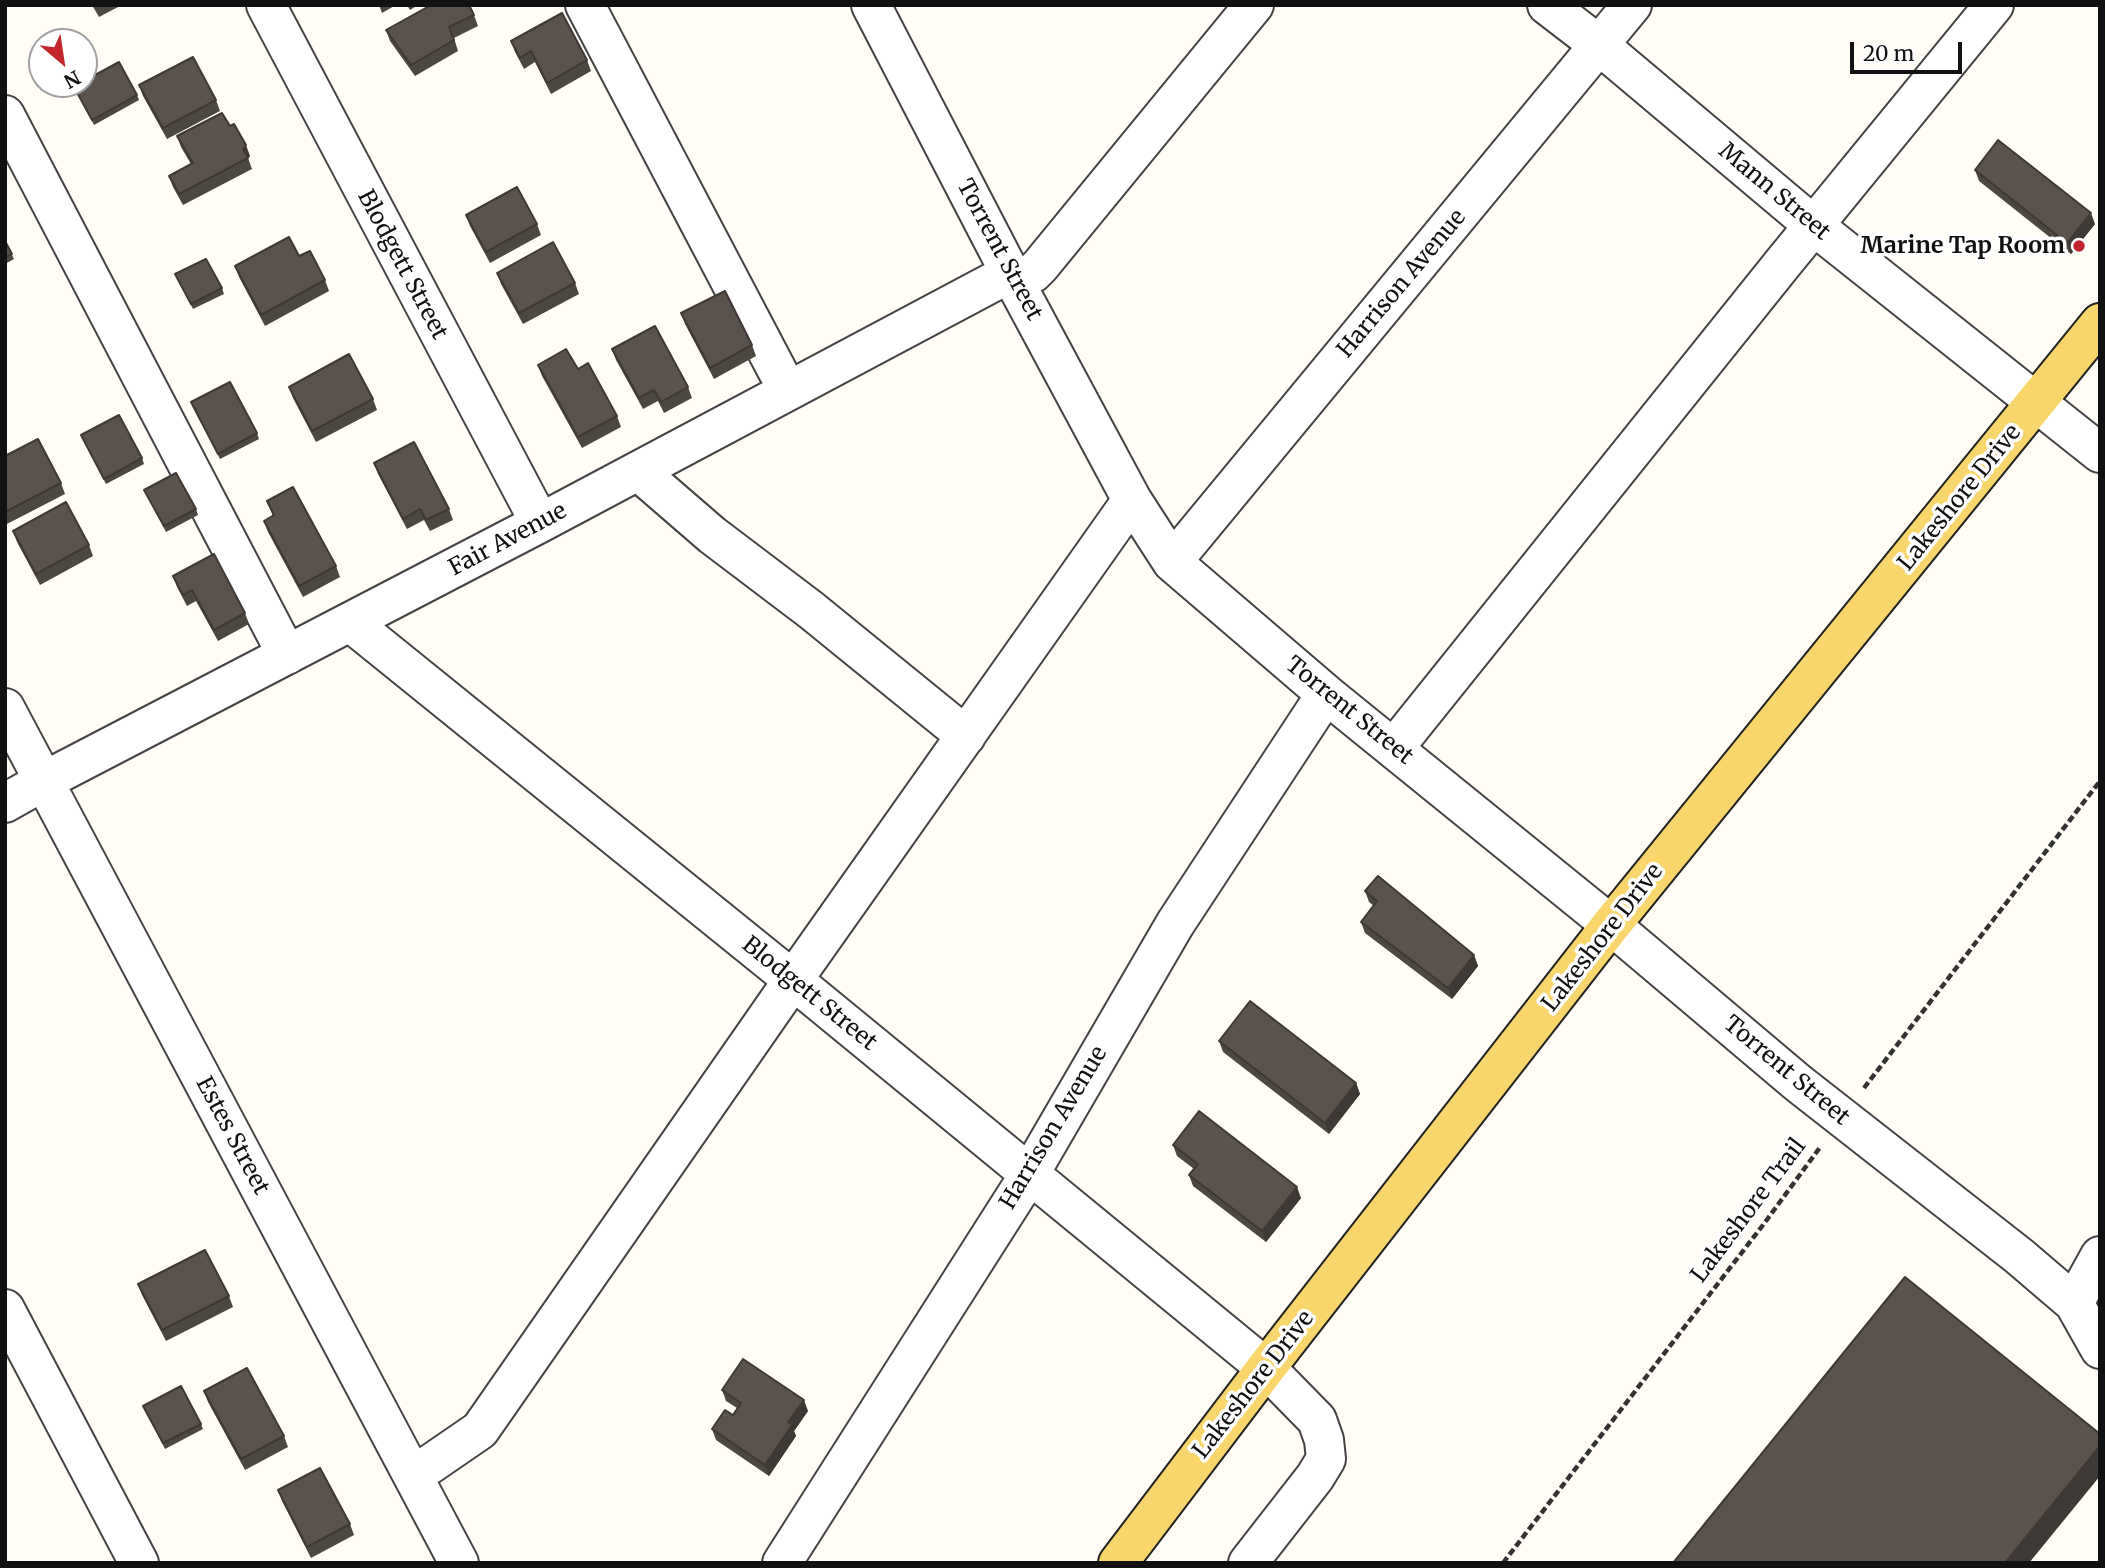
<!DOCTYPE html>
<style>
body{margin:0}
#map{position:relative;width:2105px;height:1568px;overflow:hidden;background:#fffdf5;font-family:Merriweather,serif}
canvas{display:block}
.frame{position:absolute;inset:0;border:7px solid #111;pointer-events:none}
.north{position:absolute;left:28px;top:28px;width:70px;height:70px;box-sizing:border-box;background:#fff;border:2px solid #a0a0a0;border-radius:50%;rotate:151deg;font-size:19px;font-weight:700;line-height:28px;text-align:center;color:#111}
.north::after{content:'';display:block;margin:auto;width:24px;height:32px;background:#c4262e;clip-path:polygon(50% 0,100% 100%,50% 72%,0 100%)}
.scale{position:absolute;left:1850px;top:42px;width:112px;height:32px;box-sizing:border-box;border:4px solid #111;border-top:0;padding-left:9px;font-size:21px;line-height:24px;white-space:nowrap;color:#111;-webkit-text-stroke:5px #fff;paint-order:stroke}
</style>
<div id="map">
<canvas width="2105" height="1568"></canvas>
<div class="frame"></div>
<div class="north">N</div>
<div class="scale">20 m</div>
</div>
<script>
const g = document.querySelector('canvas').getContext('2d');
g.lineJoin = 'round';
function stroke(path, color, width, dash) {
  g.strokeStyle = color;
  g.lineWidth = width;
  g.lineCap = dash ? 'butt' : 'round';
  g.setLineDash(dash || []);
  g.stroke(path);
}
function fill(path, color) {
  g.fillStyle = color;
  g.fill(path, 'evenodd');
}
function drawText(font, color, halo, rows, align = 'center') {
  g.font = font + ' Merriweather,serif';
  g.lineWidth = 7;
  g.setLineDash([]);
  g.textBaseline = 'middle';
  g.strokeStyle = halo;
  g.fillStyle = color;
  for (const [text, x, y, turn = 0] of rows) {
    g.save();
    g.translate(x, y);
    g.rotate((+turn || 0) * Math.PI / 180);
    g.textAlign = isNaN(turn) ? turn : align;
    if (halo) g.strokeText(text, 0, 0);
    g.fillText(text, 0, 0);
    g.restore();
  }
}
const minor = new Path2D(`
 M266 5 540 523
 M585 5 778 372
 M871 5 1010 273 1132 500 1172 562 1326 694 1611 925 1798 1083 2019 1256 2074 1303 2100 1349
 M1547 5 1599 45 1813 225 2100 453
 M5 115 287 655
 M1015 283 1033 273 1040 266 1254 5
 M638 471 712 535 811 610 966 736
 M1172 562 1632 5
 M350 622 793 980 1266 1368 1317 1420 1324 1440 1326 1459 1315 1477 1248 1563
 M5 708 459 1563
 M1394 748 1783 263 1994 5
 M5 803 44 781 540 523 1010 273
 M2074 1303 2100 1256
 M5 1309 139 1563
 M413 1476 480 1430 793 980 1132 500
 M782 1563 1029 1175 1175 924 1326 694`);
const major = new Path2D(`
 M1118 1563 1266 1368 1611 925 2100 323`);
stroke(minor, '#444', 42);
stroke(major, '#222', 42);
stroke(new Path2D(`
 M1864 1088 2100 781
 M1503 1563 1763 1225 1821 1146`), '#333', 4.5, [7, 3.5]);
stroke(minor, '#fff', 38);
stroke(major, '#f9d66b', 38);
fill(new Path2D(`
 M92 5H122L99 17Z
 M379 5H396L382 13Z
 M407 5H418L410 10Z
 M474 15 478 26 454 38 458 51 415 76 390 41 386 30Z
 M511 41 587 60 591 71 551 94 535 62 524 69 515 52Z
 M139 85 216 100 220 111 167 139 143 96Z
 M74 87 137 95 139 100 94 125Z
 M177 136 250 156 248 158 252 169 183 205 173 187 169 176 191 164 181 147Z
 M1975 170 2095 224 2071 254 1979 181Z
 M466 215 537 224 541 235 490 263 470 226Z
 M5 241 14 259 5 264Z
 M299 256 325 280 329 291 265 326 239 277 235 266Z
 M497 273 575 283 579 294 523 324 501 284Z
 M175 274 222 288 224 294 193 309Z
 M681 313 752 345 756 356 714 379 685 324Z
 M612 349 688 387 692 398 664 413 658 401 643 409 616 360Z
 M538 365 578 369 617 416 621 427 582 448 542 376Z
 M289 387 373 399 377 410 316 442 293 398Z
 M191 402 257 433 259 439 220 459Z
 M81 435 142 458 144 464 106 484Z
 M5 456 61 483 65 494 5 525Z
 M374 463 449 509 453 520 430 531 424 520 407 529 378 474Z
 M144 490 196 509 198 515 166 532Z
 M267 501 336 566 340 577 303 597 268 532 264 521 273 516Z
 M13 531 89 545 93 556 40 585 17 542Z
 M173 576 245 613 249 624 218 641 196 601 187 606 177 587Z
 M1365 891 1474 955 1478 966 1452 999 1365 933 1361 922 1374 906 1369 902Z
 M1219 1041 1356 1083 1360 1094 1329 1134 1223 1052Z
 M1173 1145 1301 1198 1266 1242 1193 1186 1189 1175 1194 1169 1177 1156Z
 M138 1284 229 1296 233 1307 166 1341 142 1295Z
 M722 1390 808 1411 794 1431 796 1436 769 1476 716 1440 712 1429 733 1415 737 1408 726 1401Z
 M204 1391 284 1436 288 1447 245 1470 208 1402Z
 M143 1406 201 1424 203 1429 165 1449Z
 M278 1490 350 1524 354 1535 311 1558 282 1501Z`), '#4d4742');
fill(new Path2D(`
 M246 145 250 156 247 159 243 149Z
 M2091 213 2095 224 2071 254 2067 243Z
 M1474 955 1478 966 1452 999 1448 988Z
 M1356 1083 1360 1094 1329 1134 1325 1123Z
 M1297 1187 1301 1198 1266 1242 1262 1231Z
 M804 1400 808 1411 794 1431 796 1436 769 1476 765 1465 788 1422Z
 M2100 1446V1476L2029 1563H2005Z`), '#3f3936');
const building = new Path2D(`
 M431 5H469L474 15 449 27 454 40 411 65 386 30Z
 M562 13 587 60 547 83 531 51 520 58 511 41Z
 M193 57 216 100 163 128 139 85Z
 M119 62 137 95 92 120 74 87 79 84H84V81Z
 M222 113 230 126 234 124 246 145 243 149 248 158 179 194 169 176 193 163 177 136Z
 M1998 140 2091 213 2067 243 1975 170Z
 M517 187 537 224 486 252 466 215Z
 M289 237 299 256 310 251 325 280 261 315 235 266Z
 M5 241 12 254 5 257Z
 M553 242 575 283 519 313 497 273Z
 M206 259 222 288 191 304 175 274Z
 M725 291 752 345 710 368 681 313Z
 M655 326 688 387 661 402 654 390 639 398 612 349Z
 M566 349 578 369 588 363 617 416 578 437 538 365Z
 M349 354 373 399 312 431 289 387Z
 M230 382 257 433 218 454 191 402Z
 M119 415 142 458 104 479 81 435Z
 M38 439 61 483 5 512V456Z
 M414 442 449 509 426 520 420 509 403 519 374 463Z
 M176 473 196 509 164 526 144 490Z
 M293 487 336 566 299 586 264 521 274 515 267 501Z
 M66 502 89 545 36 574 13 531Z
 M214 554 245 613 214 630 192 590 183 595 173 576Z
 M1378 876 1474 955 1448 988 1361 922 1377 901 1365 891Z
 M1250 1001 1356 1083 1325 1123 1219 1041Z
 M1199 1111 1297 1187 1262 1231 1189 1175 1198 1164 1173 1145Z
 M205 1250 229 1296 162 1330 138 1284Z
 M1905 1277 2100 1434V1446L2005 1563H1673Z
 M743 1359 804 1400 788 1422 792 1425 765 1465 712 1429 725 1410 733 1415 741 1403 722 1390Z
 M247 1368 284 1436 241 1459 204 1391Z
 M181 1386 201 1424 163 1443 143 1406Z
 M320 1468 350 1524 307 1547 278 1490Z`);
fill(building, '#5a524d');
stroke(building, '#3f3936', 2);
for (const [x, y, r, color] of [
 [2079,246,7,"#c4262e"]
]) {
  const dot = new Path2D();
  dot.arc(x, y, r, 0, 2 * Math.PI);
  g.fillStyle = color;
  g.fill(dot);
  stroke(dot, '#fff', 2.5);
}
drawText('23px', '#111', '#fff', [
 ["Mann Street",1774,192,40],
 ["Torrent Street",999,250,62],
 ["Blodgett Street",402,265,62],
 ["Harrison Avenue",1402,284,-50],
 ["Lakeshore Drive",1960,498,-51],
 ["Fair Avenue",508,540,-28],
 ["Torrent Street",1349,711,39],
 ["Lakeshore Drive",1603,938,-52],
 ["Blodgett Street",809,994,39],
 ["Torrent Street",1786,1071,40],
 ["Harrison Avenue",1054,1128,-59],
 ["Estes Street",232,1136,62],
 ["Lakeshore Trail",1749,1211,-53],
 ["Lakeshore Drive",1254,1385,-52]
]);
drawText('bold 23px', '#111', '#fff', [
 ["Marine Tap Room",2065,246]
], 'right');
</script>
